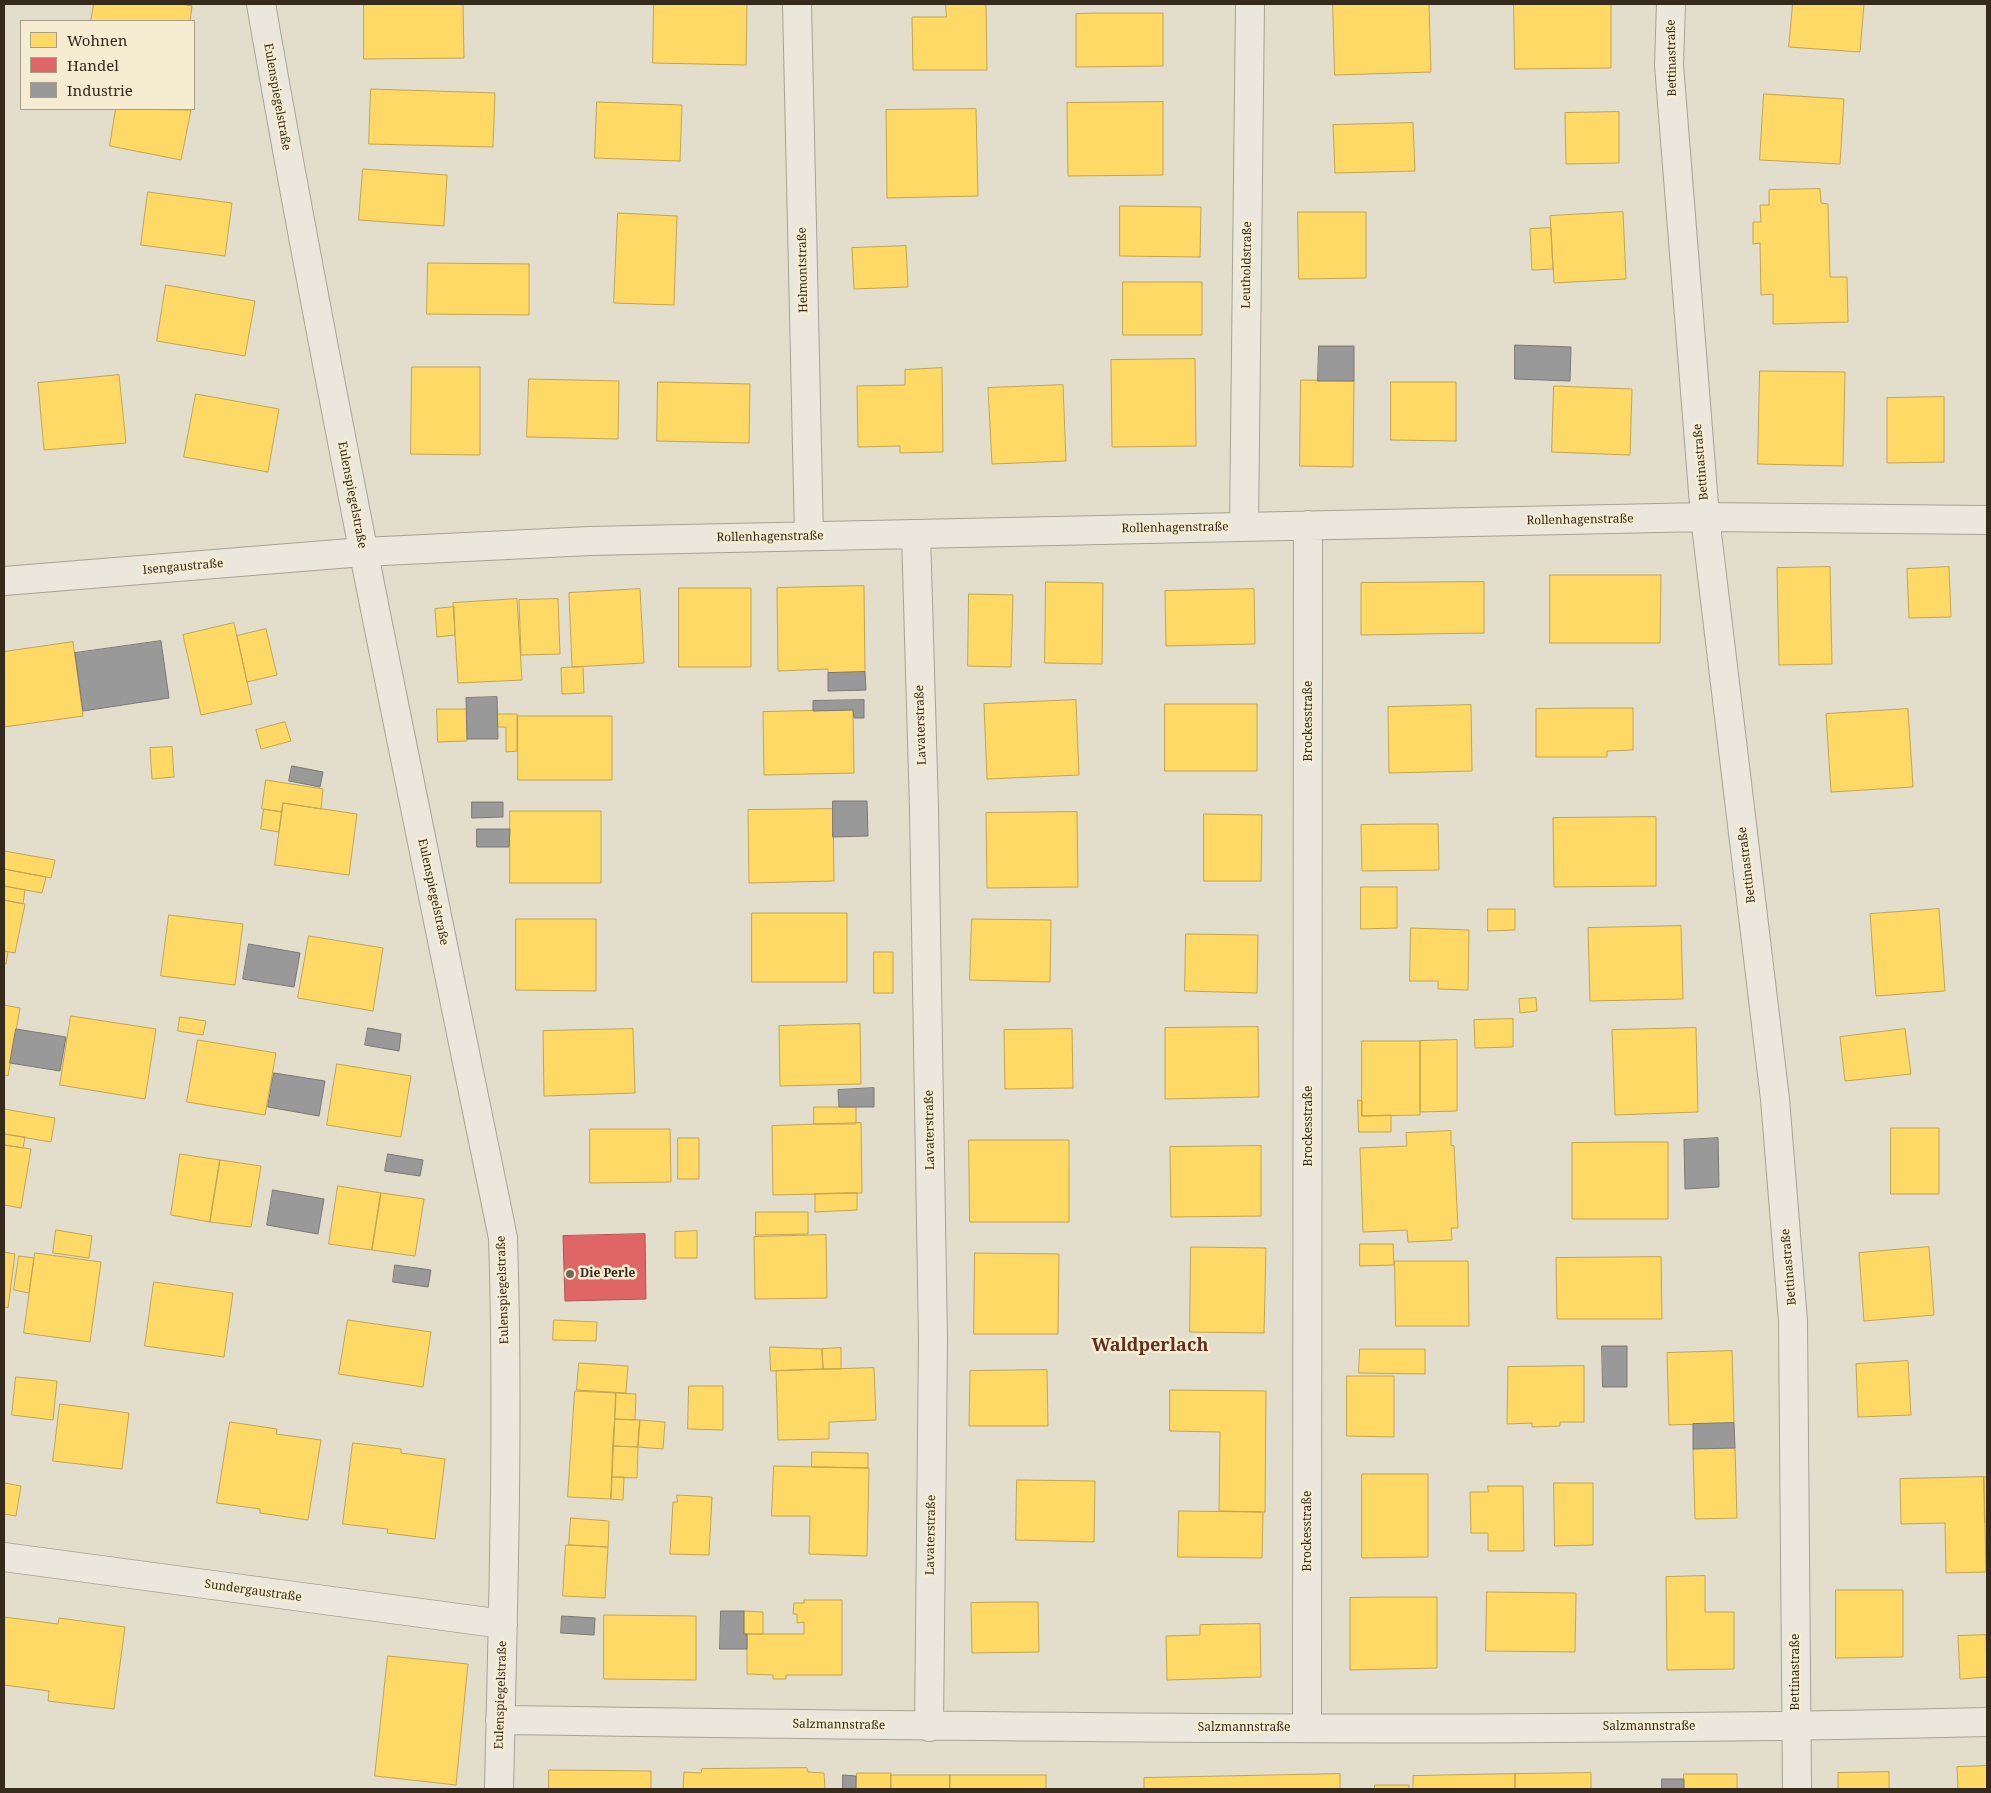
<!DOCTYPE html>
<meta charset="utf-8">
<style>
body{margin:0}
#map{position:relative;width:1991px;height:1793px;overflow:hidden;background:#e3ddcc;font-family:"Noto Serif",serif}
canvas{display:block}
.frame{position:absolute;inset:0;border:5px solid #362a1d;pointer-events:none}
.legend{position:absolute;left:20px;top:20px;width:175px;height:90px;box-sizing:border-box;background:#f5ecd1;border:1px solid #a99e89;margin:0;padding:6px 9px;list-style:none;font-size:15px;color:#362a1d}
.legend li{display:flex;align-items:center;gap:10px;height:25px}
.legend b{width:25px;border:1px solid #a99e89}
</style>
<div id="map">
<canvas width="1991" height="1793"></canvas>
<div class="frame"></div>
<ul class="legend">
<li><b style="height:14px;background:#ffd966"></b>Wohnen</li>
<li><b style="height:14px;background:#e06666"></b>Handel</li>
<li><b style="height:14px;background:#999"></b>Industrie</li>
</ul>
</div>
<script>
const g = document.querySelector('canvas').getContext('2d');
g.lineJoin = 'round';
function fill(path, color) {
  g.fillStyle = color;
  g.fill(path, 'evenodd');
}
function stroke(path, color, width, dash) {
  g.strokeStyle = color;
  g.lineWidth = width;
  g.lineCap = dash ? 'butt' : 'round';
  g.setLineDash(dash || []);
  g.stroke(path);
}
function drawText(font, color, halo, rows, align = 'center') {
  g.font = font + ' "Noto Serif",serif';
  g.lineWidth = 5;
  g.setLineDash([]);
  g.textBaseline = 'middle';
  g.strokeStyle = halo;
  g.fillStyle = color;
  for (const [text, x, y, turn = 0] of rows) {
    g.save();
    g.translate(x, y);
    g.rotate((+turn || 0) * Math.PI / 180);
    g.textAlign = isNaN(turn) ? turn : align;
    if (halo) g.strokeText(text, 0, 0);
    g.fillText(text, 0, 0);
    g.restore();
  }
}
const homes = new Path2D(`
 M94 4H181L192 6 190 21H91Z
 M364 4H463L464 58 364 59Z
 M654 4H747L746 65 653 63Z
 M946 4H986L987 70H913L912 17H946Z
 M1333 4H1429L1431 72 1335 75Z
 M1514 4H1611V68L1515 69Z
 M1793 4H1864L1860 52 1789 47Z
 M1097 13H1163V66L1076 67V14Z
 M371 89 495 93 493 147 369 144Z
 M1764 94 1844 99 1840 164 1760 160Z
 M597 102 682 105 680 161 595 158Z
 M1163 102V175L1068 176 1067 103Z
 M116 109 191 110 181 160 110 146Z
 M976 109 978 196 887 198 886 110Z
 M1619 112V163L1566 164 1565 113Z
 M1413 123 1415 171 1335 173 1333 125Z
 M363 169 447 175 444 226 359 220Z
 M1820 189 1821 203 1828 204 1830 277H1847L1848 322 1773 324V294L1761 295 1760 243 1753 244V222H1761L1760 205H1769V190Z
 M148 192 232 203 225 256 141 245Z
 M1120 206 1201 207 1200 257 1120 256Z
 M1298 212H1366V278L1299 279Z
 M1623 212 1626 279 1554 283 1550 216Z
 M618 213 677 216 674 305 614 303Z
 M1551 228 1553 269 1532 270 1530 229Z
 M906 246 908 287 854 289 852 248Z
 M428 263 529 264V315L427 314Z
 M1123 282H1202V335H1123Z
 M166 285 255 301 245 356 157 341Z
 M1195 359 1196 446 1112 447 1111 360Z
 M412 367H480V455L411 454Z
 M942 368 943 452 900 453V446L858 447 857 386 905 385V370Z
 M1760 371 1845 372 1843 466 1758 464Z
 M119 375 126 443 44 450 38 383Z
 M529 379 619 381 618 439 527 437Z
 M1301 380 1354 381 1353 467 1300 466Z
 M658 382 750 384 749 443 657 441Z
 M1391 382H1456V441L1391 440Z
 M1063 385 1066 461 992 464 988 388Z
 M1554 386 1632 389 1630 455 1552 452Z
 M196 394 279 409 268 472 184 457Z
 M1944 397V462L1887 463V398Z
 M1830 567 1832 664 1779 665 1777 568Z
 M1949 567 1951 617 1909 618 1907 569Z
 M1550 575H1661L1660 643H1550Z
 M1046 582 1103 583 1102 664 1045 663Z
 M1484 582V633L1361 635V583Z
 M864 586 865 672 828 673V669L778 671 777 588Z
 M679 588H751V667H679Z
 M640 589 644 663 572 667 569 593Z
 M1254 589 1255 644 1166 646 1165 591Z
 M969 594 1013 595 1011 667 968 666Z
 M517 599 522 680 458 683 453 603Z
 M558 599 560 654 521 655 519 600Z
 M454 607 455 635 437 637 435 609Z
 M234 623 252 704 201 715 183 635Z
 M266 629 277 675 247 682 237 636Z
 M73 642 83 716 4 727V652Z
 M583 667 584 693 562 694 561 668Z
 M1076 700 1079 775 987 779 984 704Z
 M1165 704H1257V771H1165Z
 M1471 705 1472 771 1389 773 1388 707Z
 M1587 708H1633V750L1607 751V757H1536V709Z
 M437 709H467V741L438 742Z
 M1908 709 1913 787 1831 792 1826 714Z
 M853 710 854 773 764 775 763 712Z
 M497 714H517V751L506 752V727H498Z
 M518 716H612V780H518Z
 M285 722 291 741 261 749 256 730Z
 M172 747 174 777 152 779 150 748Z
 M266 780 323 789 321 809 283 803 282 812 262 809Z
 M283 803 357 814 349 875 275 865Z
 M264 809 282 812 279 832 261 829Z
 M833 809 834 881 749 883 748 810Z
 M510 811H601V883H510Z
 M1077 812 1078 887 987 888 986 813Z
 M1204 814 1262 815 1261 881H1204Z
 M1656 817V886L1554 887 1553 818Z
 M1403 824H1438L1439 870 1362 871 1361 825Z
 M4 851 55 860 51 878 4 869Z
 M4 869 46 877 42 893 4 886Z
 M4 886 25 890 23 904 4 900Z
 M1361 887H1397V928L1361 929Z
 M4 900 25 904 15 953 4 951Z
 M1488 909H1515V930L1488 931Z
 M1939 909 1945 991 1876 996 1870 914Z
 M752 913H847V982H752Z
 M169 915 243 924 235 985 161 976Z
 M516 919H596V991L516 990Z
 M972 919 1051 920 1050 982 970 980Z
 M1681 926 1683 999 1590 1001 1588 928Z
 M1411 928 1469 930 1468 990 1438 989V981H1410Z
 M1186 934 1258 935 1257 993 1185 991Z
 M309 936 383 948 373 1011 298 998Z
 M4 951 8 952 6 964H4Z
 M874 952H893V993H874Z
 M1536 998 1537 1011 1520 1013 1519 999Z
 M4 1005 20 1008 8 1076 4 1075Z
 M71 1016 156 1029 145 1099 60 1085Z
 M180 1017 206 1021 203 1035 178 1031Z
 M1513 1019V1047L1475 1048 1474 1020Z
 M860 1024 861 1084 780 1086 779 1026Z
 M1258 1027 1259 1097 1165 1099V1028Z
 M1696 1028 1698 1112 1615 1115 1612 1030Z
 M633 1029 635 1093 544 1096 543 1031Z
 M1072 1029 1073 1088 1005 1089 1004 1030Z
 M1905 1029 1911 1074 1845 1081 1840 1037Z
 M198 1040 276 1053 265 1115 187 1102Z
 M1457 1040V1111L1420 1112V1041Z
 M1362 1041H1420V1115L1362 1116Z
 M337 1064 411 1076 401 1137 327 1125Z
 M1358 1100 1362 1101V1116L1391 1115V1132H1359Z
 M814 1107H856V1124H814Z
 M4 1109 55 1118 51 1142 4 1134Z
 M861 1123 862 1193 773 1195 772 1126Z
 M1891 1128H1939V1194H1891Z
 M590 1129H670L671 1182 590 1183Z
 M1451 1131V1145L1454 1146 1458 1228H1451L1452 1240 1408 1242 1407 1230 1363 1232 1360 1148 1407 1146 1406 1133Z
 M4 1134 25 1137 23 1148 4 1145Z
 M678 1138H699V1179H678Z
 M969 1140H1069V1222H970Z
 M1630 1142H1668V1219H1572V1143Z
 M4 1145 31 1149 21 1208 4 1205Z
 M1261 1146V1216L1171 1217 1170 1147Z
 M180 1154 220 1160 210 1222 171 1215Z
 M220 1160 261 1166 251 1227 210 1222Z
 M338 1186 381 1193 372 1250 329 1244Z
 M381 1193 424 1199 415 1256 372 1250Z
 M857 1193V1210L815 1212V1194Z
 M756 1212H808V1234L756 1235Z
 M56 1230 92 1236 89 1258 53 1253Z
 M697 1231V1258H675V1232Z
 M826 1235 827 1298 755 1299 754 1237Z
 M1360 1244H1393L1394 1265 1360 1266Z
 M1191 1247 1266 1248 1264 1333 1190 1332Z
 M1929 1247 1934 1315 1864 1321 1859 1253Z
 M4 1252 15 1254 8 1308 4 1307Z
 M35 1253 101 1262 90 1342 24 1333Z
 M975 1253 1059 1254 1058 1334H974Z
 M19 1256 34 1258 29 1293 14 1290Z
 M1661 1257 1662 1319H1557L1556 1258Z
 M1395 1261H1468L1469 1326H1396Z
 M154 1282 233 1293 224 1357 145 1346Z
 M348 1320 431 1332 423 1387 339 1374Z
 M554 1320 597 1322 596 1341 553 1340Z
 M770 1347 822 1349 823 1369 771 1371Z
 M841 1348V1369H823L822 1349Z
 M1360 1349H1425V1374L1359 1373Z
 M1732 1351 1734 1423 1669 1425 1667 1353Z
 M1908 1361 1911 1415 1858 1417 1856 1364Z
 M579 1363 628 1366 626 1393 577 1390Z
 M1584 1366V1422H1560V1426L1532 1427V1423L1507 1424 1508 1367Z
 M874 1368 876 1420 829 1422V1439L778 1440 776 1371Z
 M1047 1370 1048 1426H969L970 1371Z
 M1347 1376H1394V1437L1347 1436Z
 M16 1377 57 1381 53 1420 12 1415Z
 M689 1386H723V1430L688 1429Z
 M1170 1390 1266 1391 1265 1512 1219 1511 1220 1432 1170 1431Z
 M575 1391 616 1393 611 1499 568 1497Z
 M616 1393 636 1394 635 1420 615 1419Z
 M60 1404 129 1413 122 1469 53 1461Z
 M615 1419 640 1420 638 1447 613 1446Z
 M640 1420 665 1422 663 1449 638 1447Z
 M230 1422 277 1429 276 1434 321 1440 308 1520 260 1513V1509L217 1503Z
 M353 1443 401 1449V1453L445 1459 435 1539 387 1533 388 1529 343 1524Z
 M613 1446 638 1447 637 1478 612 1477Z
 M1735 1448 1737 1518 1695 1519 1693 1449Z
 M812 1452 868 1453V1468L812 1467Z
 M774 1466 869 1468 867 1556 809 1554 810 1516H772Z
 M1362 1474H1428V1557L1362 1558Z
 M612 1477H624L623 1500 611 1499Z
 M1984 1477H1987V1522H1985Z
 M1984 1477 1986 1572 1946 1573 1945 1523 1901 1524 1900 1479Z
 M1017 1480 1095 1481 1094 1542 1016 1540Z
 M5 1483 21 1486 16 1516 4 1514Z
 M1554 1483H1593V1545L1555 1546Z
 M1488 1486H1523L1524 1551H1488V1533H1471L1470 1492H1488Z
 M677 1495 712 1497 709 1555 670 1554 673 1502H677Z
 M1179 1511 1263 1512 1262 1558 1178 1557Z
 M571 1518 609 1521 608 1547 569 1545Z
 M566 1545 608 1547 605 1598 563 1596Z
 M1705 1576V1612H1734V1669L1667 1670 1666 1577Z
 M1836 1590H1903V1657L1836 1658Z
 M1487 1592 1576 1593 1575 1652 1486 1651Z
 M1388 1597H1437V1668L1350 1670V1598Z
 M804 1600H842V1675H786V1679H773V1675L747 1674V1634H804V1622L797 1623V1614H793L794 1603H804Z
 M1005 1602H1038L1039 1652 972 1653 971 1603Z
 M744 1611 763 1612V1634H744Z
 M604 1615 696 1616V1680L604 1679Z
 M4 1617 58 1624 59 1618 125 1627 114 1709 48 1701 49 1691 4 1685Z
 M1260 1624 1261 1677 1167 1680 1166 1636 1200 1635V1625Z
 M1986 1635 1987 1677 1960 1679 1958 1636Z
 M388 1656 468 1664 456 1785 375 1776Z
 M1987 1766V1789H1958L1957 1767Z
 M807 1768 808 1772 824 1773 825 1789H683L684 1772 701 1773 702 1769Z
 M549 1770 651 1771V1789H549Z
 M1889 1772V1789H1838V1773Z
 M857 1773H891V1789H856Z
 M1591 1773V1789H1515V1774Z
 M1340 1774V1789H1144V1778Z
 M1515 1774V1789H1413V1776Z
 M1684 1774H1737V1789H1684Z
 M891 1775H950V1789H891Z
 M950 1775H1046V1789H950Z
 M1375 1785H1409V1789H1375Z`);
fill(homes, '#ffd966');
stroke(homes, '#c3a450', 1);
const shops = new Path2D(`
 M645 1234 646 1299 565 1301 563 1236Z`);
fill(shops, '#e06666');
stroke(shops, '#ad5450', 1);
const industry = new Path2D(`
 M1515 345 1571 347 1570 381 1515 379Z
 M1319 346H1354V381H1318Z
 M161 641 169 698 83 711 75 653Z
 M865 672 866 690 828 691V673Z
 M497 697 498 739H467L466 698Z
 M864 700V718H854L853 710 813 711V701Z
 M292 766 323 772 320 787 289 781Z
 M833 801H867L868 836 833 837Z
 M472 802H503V817L472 818Z
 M477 829H510L509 847H477Z
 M249 944 300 953 294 987 243 979Z
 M368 1028 401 1034 399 1051 365 1045Z
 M16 1029 66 1037 60 1071 10 1063Z
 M274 1073 325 1081 319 1116 268 1107Z
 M874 1088V1107H839L838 1090Z
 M1718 1138 1719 1187 1685 1189 1684 1140Z
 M388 1154 423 1160 420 1176 385 1171Z
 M273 1190 324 1199 318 1234 267 1225Z
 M395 1265 431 1270 428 1287 393 1282Z
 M1602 1346H1627V1387H1603Z
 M1734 1423 1735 1448 1693 1449V1424Z
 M721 1611H744V1634H747V1649H720Z
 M562 1616 595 1618 594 1635 561 1633Z
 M843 1775 856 1776V1789H843Z
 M1662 1779H1684V1789H1662Z`);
fill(industry, '#999');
stroke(industry, '#7b7874', 1);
const minor = new Path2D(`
 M261 4C333 417 419 827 503 1238 509 1422 503 1606 499 1789
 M797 4 809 536
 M1671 4 1669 65 1705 517 1775 1099 1793 1321 1797 1789
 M1244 526 1250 4
 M916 534 924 809 933 1339 929 1727
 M4 581 363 552 590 541 1705 517 1987 520
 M4 1557 503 1624
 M500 1720C996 1727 1492 1734 1987 1722
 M1307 1728 1308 525`);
stroke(minor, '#a8a295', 30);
stroke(minor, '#ece7dd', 28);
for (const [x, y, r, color] of [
 [570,1274,5,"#73695a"]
]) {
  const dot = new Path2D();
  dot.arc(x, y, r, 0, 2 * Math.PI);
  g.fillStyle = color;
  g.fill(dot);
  stroke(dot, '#f5ecd1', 2);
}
drawText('12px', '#362a1d', '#f5ecd1', [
 ["Bettinastraße",1672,58,-91],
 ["Eulenspiegelstraße",277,97,80],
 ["Leutholdstraße",1247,265,-89],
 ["Helmontstraße",803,270,-91],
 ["Bettinastraße",1701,462,-95],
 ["Eulenspiegelstraße",352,495,79],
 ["Rollenhagenstraße",1580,520,-1],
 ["Rollenhagenstraße",1175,528,-1],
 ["Rollenhagenstraße",770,537,-1],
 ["Isengaustraße",183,567,-5],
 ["Brockesstraße",1309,721,-90],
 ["Lavaterstraße",921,725,-92],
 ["Bettinastraße",1747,865,-97],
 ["Eulenspiegelstraße",433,892,78],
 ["Brockesstraße",1309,1126,-90],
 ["Lavaterstraße",930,1130,-91],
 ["Bettinastraße",1789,1267,-95],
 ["Eulenspiegelstraße",503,1290,-92],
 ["Brockesstraße",1308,1531,-90],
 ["Lavaterstraße",931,1535,-89],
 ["Sundergaustraße",253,1591,8],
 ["Bettinastraße",1796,1672,-90],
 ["Eulenspiegelstraße",501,1695,-88],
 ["Salzmannstraße",839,1725,1],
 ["Salzmannstraße",1649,1727],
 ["Salzmannstraße",1244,1728]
]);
drawText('bold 12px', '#362a1d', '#f5ecd1', [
 ["Die Perle",580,1274]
], 'left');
drawText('bold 18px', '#622e1d', '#f5ecd1', [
 ["Waldperlach",1150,1346]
]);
</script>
